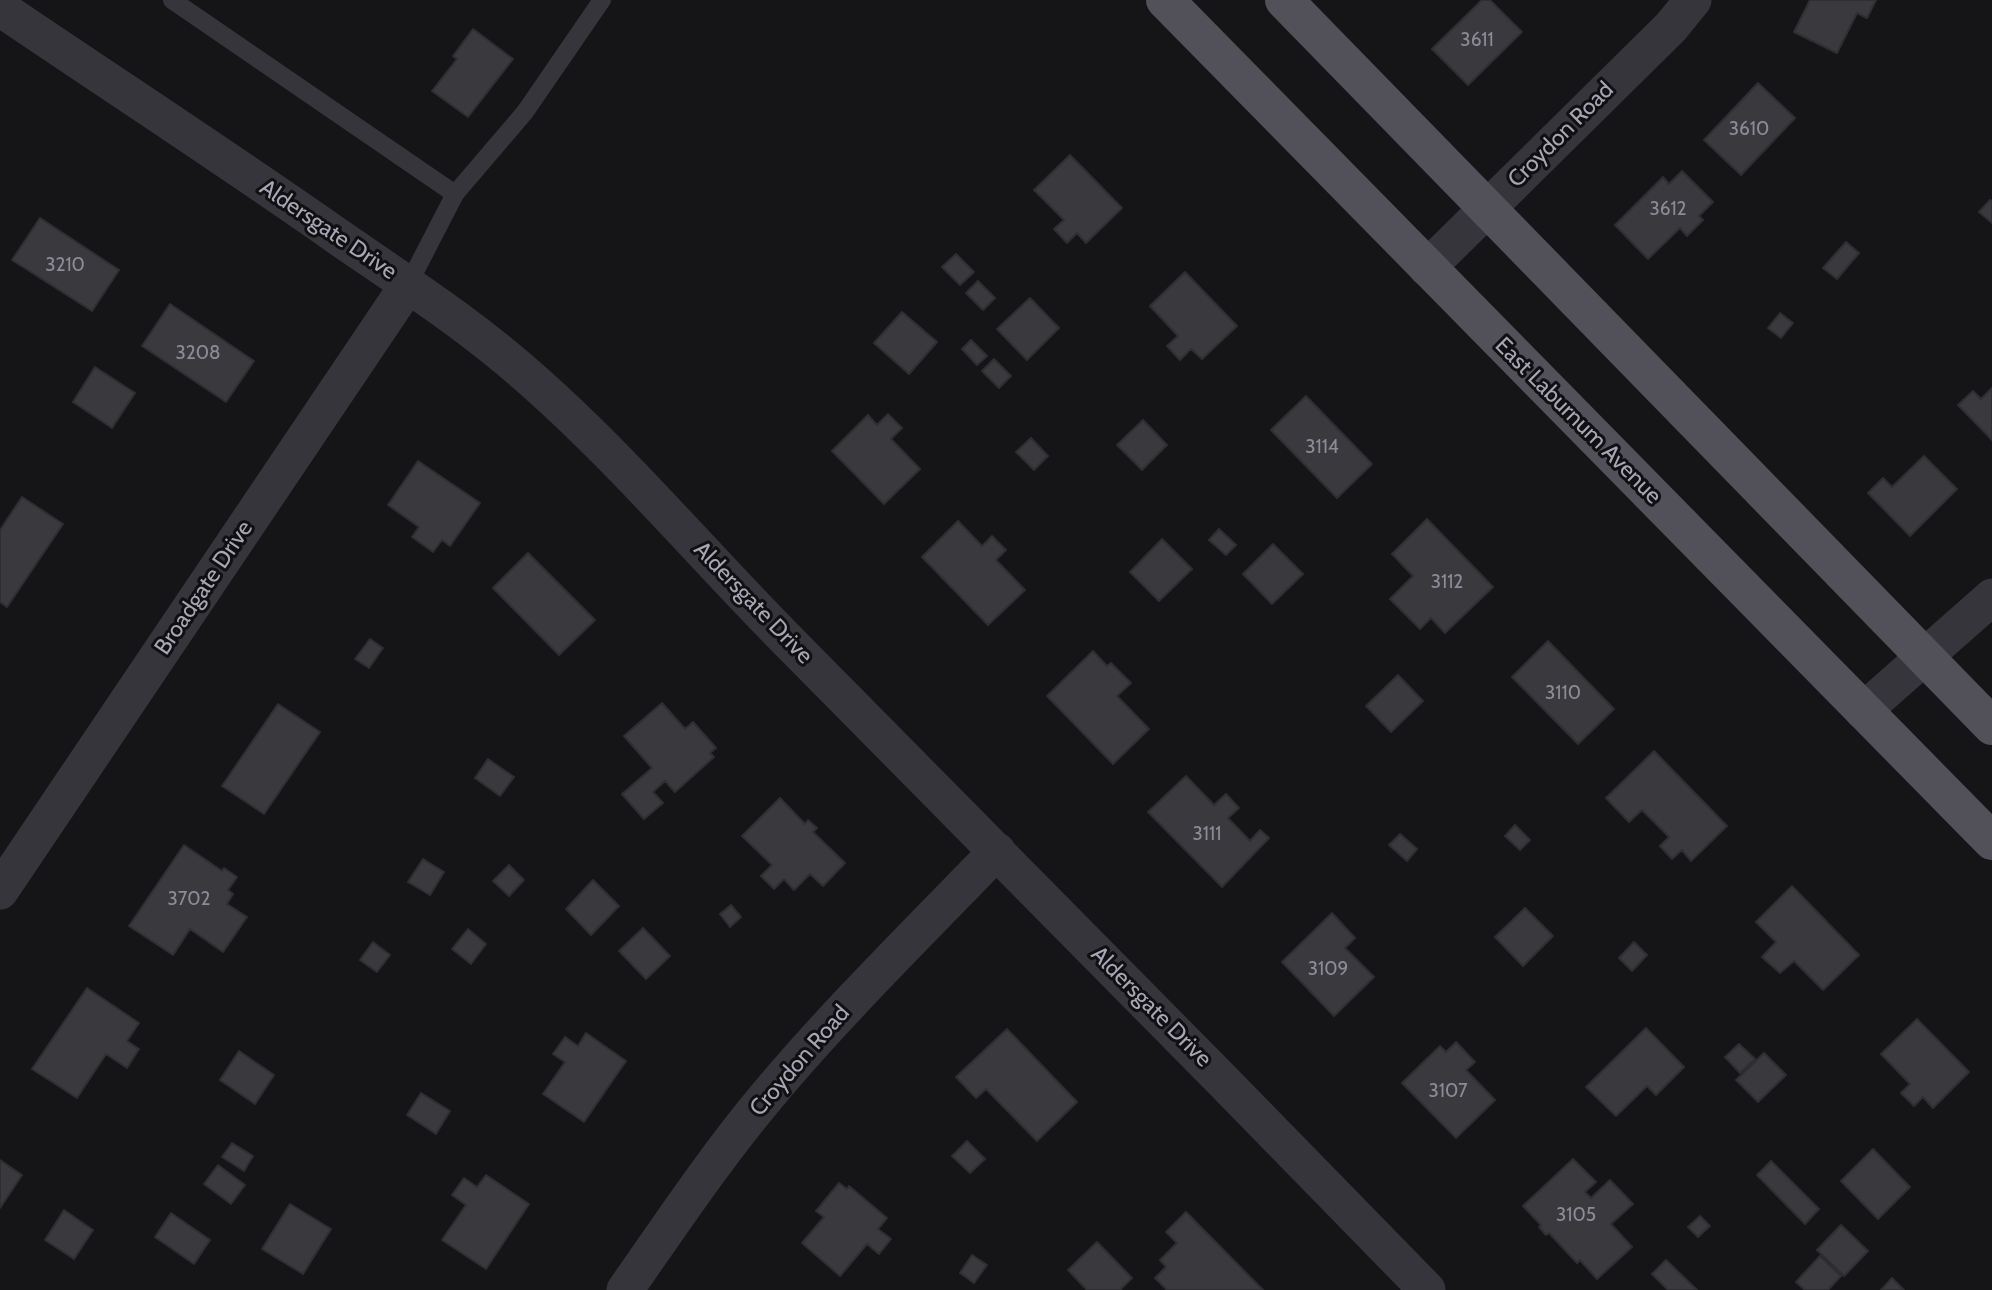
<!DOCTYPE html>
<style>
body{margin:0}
canvas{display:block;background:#151416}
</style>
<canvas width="1992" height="1290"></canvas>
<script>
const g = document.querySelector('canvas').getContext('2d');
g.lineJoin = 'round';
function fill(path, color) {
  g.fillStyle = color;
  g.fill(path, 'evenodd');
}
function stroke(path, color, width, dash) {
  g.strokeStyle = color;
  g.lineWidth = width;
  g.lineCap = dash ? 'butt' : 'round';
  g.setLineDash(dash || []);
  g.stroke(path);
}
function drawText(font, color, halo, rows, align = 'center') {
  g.font = font + ' Cabin,sans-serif';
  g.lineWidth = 6;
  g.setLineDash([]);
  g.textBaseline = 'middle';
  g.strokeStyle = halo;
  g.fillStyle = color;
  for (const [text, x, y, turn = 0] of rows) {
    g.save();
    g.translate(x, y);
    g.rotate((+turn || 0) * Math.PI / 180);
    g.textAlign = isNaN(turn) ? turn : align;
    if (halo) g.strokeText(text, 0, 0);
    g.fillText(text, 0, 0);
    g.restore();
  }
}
const building = new Path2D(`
 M1482 0H1490L1522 32 1468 85 1432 49Z
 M1810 0H1876L1867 18 1857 13 1837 53 1794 32Z
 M473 29 513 59 468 117 432 91 457 59 453 56Z
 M1758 83 1795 118 1741 175 1704 140Z
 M1070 155 1122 208 1086 243 1077 233 1067 243 1054 229 1064 220 1034 190Z
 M1682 171 1713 202 1699 216 1703 220 1687 236 1680 228 1648 259 1615 225 1663 177 1669 184Z
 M1990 200 1992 201V223L1979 212Z
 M40 218 119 270 92 311 12 260Z
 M1846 242 1859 253 1837 279 1823 268Z
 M956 254 974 272 960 285 942 267Z
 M1185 272 1237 326 1202 359 1191 349 1180 360 1167 346 1178 336 1150 306Z
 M978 281 995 298 983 310 966 293Z
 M1030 298 1059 328 1027 360 997 329Z
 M170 304 254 361 226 402 142 346Z
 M902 312 937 342 909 374 874 343Z
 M1780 313 1793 323 1781 338 1768 328Z
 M971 340 987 356 977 365 962 349Z
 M994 359 1011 376 999 388 982 371Z
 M95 367 135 393 112 428 73 402Z
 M1992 388V440L1958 405 1973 391 1981 399Z
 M1306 396 1372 464 1337 498 1271 430Z
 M888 414 902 428 891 439 920 469 884 504 832 451 868 415 877 425Z
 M1143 420 1167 445 1142 470 1117 445Z
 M1031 438 1048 456 1034 470 1016 452Z
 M1924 456 1957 489 1910 536 1868 493 1883 478 1892 487Z
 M418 461 480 503 450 546 442 540 433 552 412 537 419 527 388 505Z
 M22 497 63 524 7 607 0 602V530Z
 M1427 519 1493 587 1445 633 1431 618 1420 629 1390 599 1413 576 1392 554Z
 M958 521 982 546 992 536 1006 550 996 560 1025 590 988 625 922 557Z
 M1219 529 1236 545 1226 555 1209 540Z
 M1162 539 1192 569 1159 601 1130 572Z
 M1273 544 1303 574 1272 604 1243 574Z
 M528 553 595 620 559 655 493 588Z
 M370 639 383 648 369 668 355 659Z
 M1548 641 1614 709 1578 744 1512 677Z
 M1093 651 1107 666 1111 663 1131 683 1117 696 1149 729 1113 764 1047 696Z
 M1398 675 1423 701 1391 732 1366 706Z
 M662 703 685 729 693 722 716 748 710 753 714 757 675 792 665 781 653 792 663 803 644 819 622 794 652 768 624 736Z
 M278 704 320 732 264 814 222 786Z
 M1654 751 1727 826 1691 861 1682 850 1672 859 1660 846 1669 837 1642 810 1629 822 1606 798Z
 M488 759 514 777 500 796 475 778Z
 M1186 776 1214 805 1226 794 1239 808 1228 818 1250 841 1260 830 1269 838 1222 887 1148 812Z
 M780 798 805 824 808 820 817 828 813 832 845 863 823 886 810 874 794 890 784 879 774 889 761 876 772 865 742 836Z
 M1515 825 1530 840 1520 850 1505 836Z
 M1400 834 1417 849 1407 861 1389 845Z
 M184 845 222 871 224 868 237 877 228 890 233 894 227 904 247 917 223 952 190 929 173 955 129 926Z
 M423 859 444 872 430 895 408 882Z
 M509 865 524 880 509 896 493 881Z
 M593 880 619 906 591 935 566 909Z
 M1792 886 1859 955 1823 990 1794 961 1780 973 1762 957 1776 942 1756 922Z
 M731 905 741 917 730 927 720 914Z
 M1525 908 1553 936 1523 966 1495 937Z
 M1332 913 1355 938 1345 948 1374 977 1334 1016 1282 962Z
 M643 928 670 956 646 979 619 951Z
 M468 929 486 944 471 964 452 949Z
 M373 942 390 955 377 972 360 960Z
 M1634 942 1647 955 1632 971 1619 958Z
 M87 988 139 1023 127 1041 139 1049 127 1068 106 1054 77 1098 32 1069Z
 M1917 1019 1969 1072 1933 1108 1923 1097 1914 1106 1901 1093 1910 1084 1881 1054Z
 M1646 1028 1684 1067 1656 1095 1647 1086 1616 1116 1586 1087Z
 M1007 1029 1077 1102 1037 1141 986 1089 976 1098 956 1077Z
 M586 1033 626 1061 584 1122 543 1094 565 1062 553 1054 565 1037 578 1046Z
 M1456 1042 1475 1062 1466 1070 1495 1100 1456 1138 1402 1083 1440 1046 1446 1052Z
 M1739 1044 1755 1059 1740 1073 1725 1057Z
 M239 1051 274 1075 255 1104 220 1080Z
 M1764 1053 1786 1075 1758 1102 1736 1080Z
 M421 1093 450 1111 436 1134 407 1115Z
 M967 1141 985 1159 970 1173 952 1156Z
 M232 1143 253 1156 244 1171 222 1157Z
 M1873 1149 1910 1187 1878 1219 1841 1181Z
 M1573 1159 1596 1182 1585 1192 1591 1198 1610 1180 1633 1204 1611 1224 1632 1247 1597 1279 1580 1260 1577 1263 1549 1233 1546 1235 1539 1227 1541 1225 1523 1206Z
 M0 1160 22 1175 0 1208Z
 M1771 1161 1819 1209 1805 1224 1757 1175Z
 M218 1165 245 1185 231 1204 204 1184Z
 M486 1175 529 1204 486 1269 442 1240 466 1205 452 1195 464 1178 477 1187Z
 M839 1183 847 1189 849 1186 887 1218 878 1229 891 1239 879 1254 867 1244 840 1276 802 1243 824 1217 816 1211Z
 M290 1204 331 1229 303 1274 262 1249Z
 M64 1210 93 1230 74 1259 45 1240Z
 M1186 1212 1263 1290H1167L1155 1278 1166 1267 1160 1260 1177 1243 1166 1232Z
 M171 1213 210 1240 194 1264 155 1237Z
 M1700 1216 1710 1226 1698 1237 1688 1227Z
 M1841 1225 1868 1251 1844 1276 1817 1250Z
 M1097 1242 1132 1278 1120 1290H1087L1068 1270Z
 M972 1255 987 1265 974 1283 960 1273Z
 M1820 1256 1841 1276 1828 1290H1805L1796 1282Z
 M1666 1260 1697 1290H1668L1652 1274Z
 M1892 1278 1904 1290H1881Z`);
fill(building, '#3a393d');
stroke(building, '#2f2e32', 2);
stroke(new Path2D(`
 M172 0 455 194
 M408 285 455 194 525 112 602 0`), '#36353b', 18);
stroke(new Path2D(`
 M0 8C112 84 226 158 337 236 395 276 455 315 509 360 613 447 700 553 796 649 1007 861 1218 1075 1427 1290
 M1427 268 1671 27 1693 0
 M1863 711 1992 597
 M0 891 408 285
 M625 1290C671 1224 715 1158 767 1096 839 1010 919 932 997 851`), '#36353b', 37);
stroke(new Path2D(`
 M1165 0 1992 841
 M1284 0 1992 726`), '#525159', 38);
drawText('19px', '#8c8b97', null, [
 ["3611",1477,40],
 ["3610",1749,129],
 ["3612",1668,209],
 ["3210",65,265],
 ["3208",198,353],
 ["3114",1322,447],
 ["3112",1447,582],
 ["3110",1563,693],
 ["3111",1207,834],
 ["3702",189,899],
 ["3109",1328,969],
 ["3107",1448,1091],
 ["3105",1576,1215]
]);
drawText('23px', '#a7a6b5', '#100f11', [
 ["Croydon Road",1561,135,-45],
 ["Aldersgate Drive",328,230,34],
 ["East Laburnum Avenue",1578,421,45],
 ["Broadgate Drive",204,588,-56],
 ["Aldersgate Drive",753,603,46],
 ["Aldersgate Drive",1151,1007,45],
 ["Croydon Road",800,1061,-49]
]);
</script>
